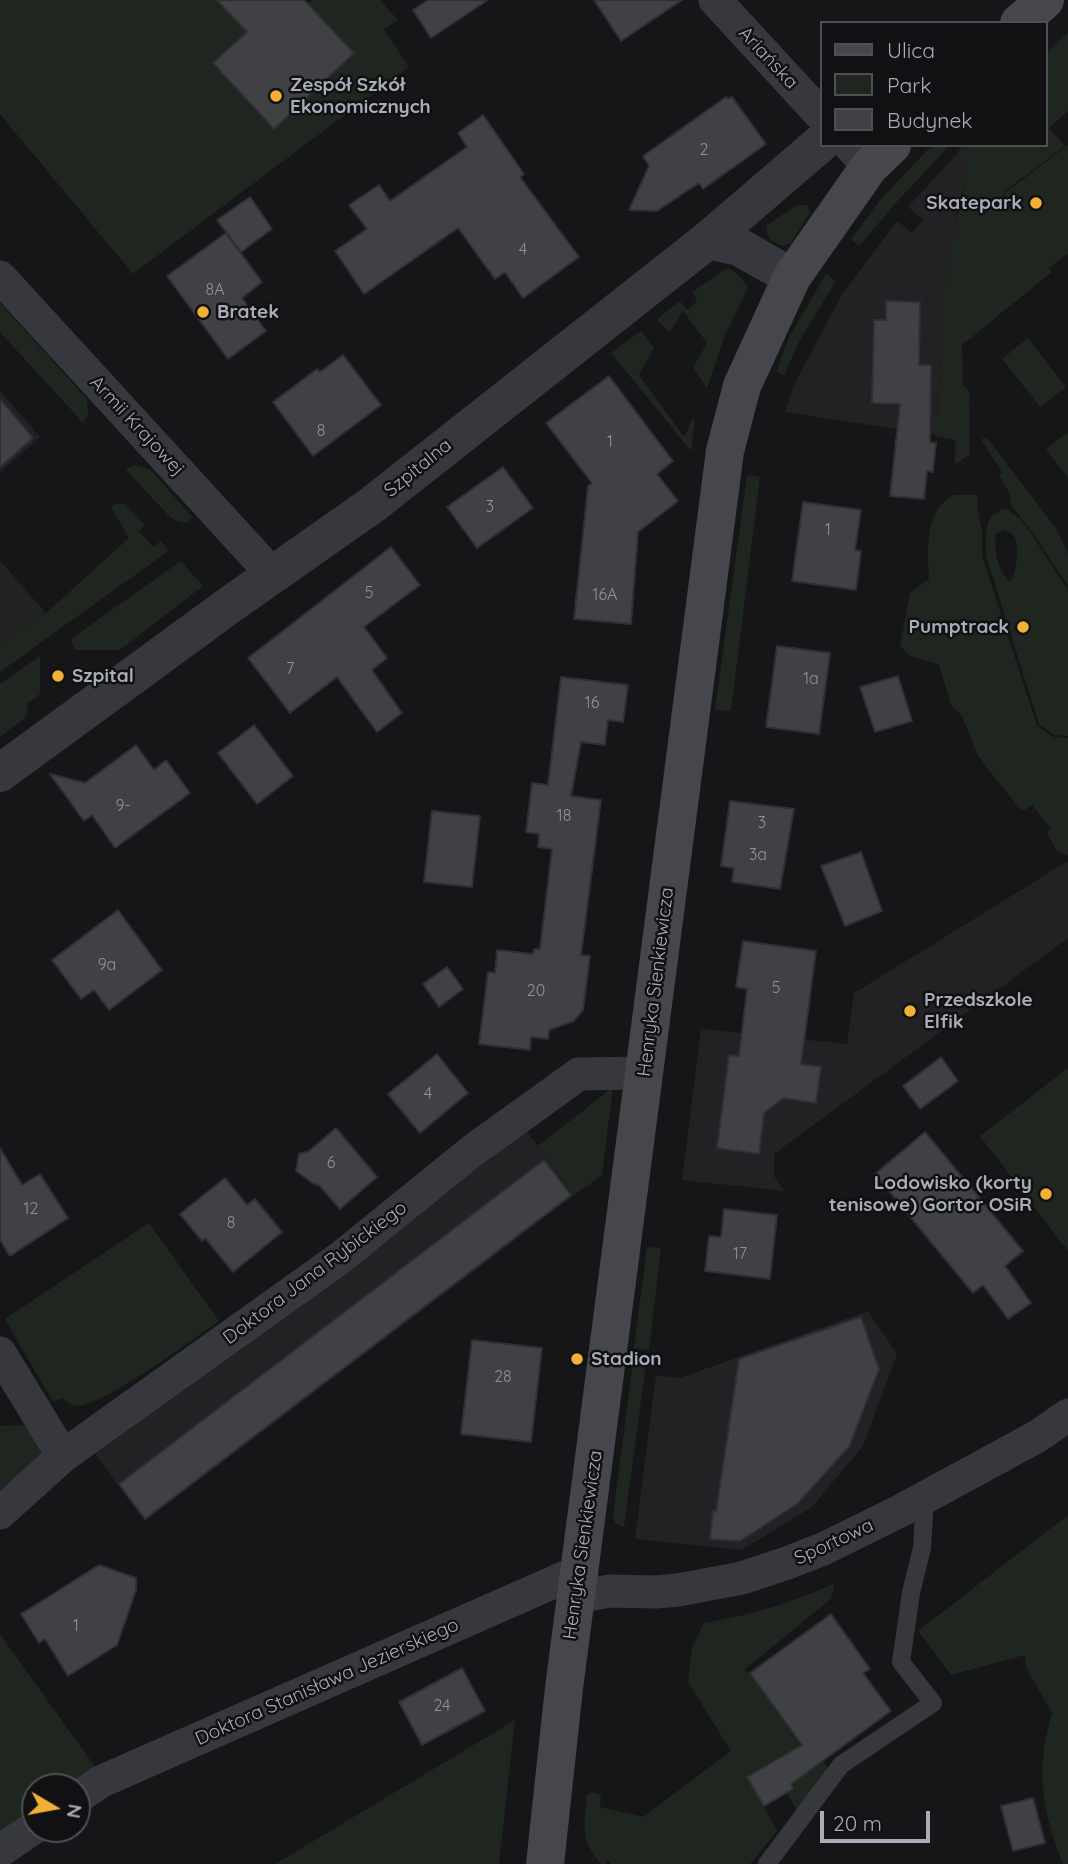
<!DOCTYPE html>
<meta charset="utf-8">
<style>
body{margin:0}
#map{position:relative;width:1068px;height:1864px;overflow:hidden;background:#161618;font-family:Quicksand,sans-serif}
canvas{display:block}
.legend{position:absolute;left:820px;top:21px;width:228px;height:126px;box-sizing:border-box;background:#111113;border:2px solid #4d4f55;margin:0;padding:9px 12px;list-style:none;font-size:21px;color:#a8adb8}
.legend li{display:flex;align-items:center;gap:14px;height:35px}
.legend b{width:35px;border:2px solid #4d4f55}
.north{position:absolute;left:21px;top:1773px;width:70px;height:70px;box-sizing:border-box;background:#111113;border:2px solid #4d4f55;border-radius:50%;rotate:100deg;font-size:19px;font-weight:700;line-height:28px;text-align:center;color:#a8adb8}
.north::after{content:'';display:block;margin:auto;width:24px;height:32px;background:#f2b134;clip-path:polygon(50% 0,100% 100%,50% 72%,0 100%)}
.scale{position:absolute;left:820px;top:1811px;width:110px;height:32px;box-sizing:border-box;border:4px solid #a8adb8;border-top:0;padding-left:9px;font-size:21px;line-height:24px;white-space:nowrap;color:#a8adb8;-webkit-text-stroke:5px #111113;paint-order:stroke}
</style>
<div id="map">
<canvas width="1068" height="1864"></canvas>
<ul class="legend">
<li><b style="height:9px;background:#45474d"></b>Ulica</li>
<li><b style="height:19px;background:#1e261f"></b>Park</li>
<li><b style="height:19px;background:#404145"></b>Budynek</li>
</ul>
<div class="north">N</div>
<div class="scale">20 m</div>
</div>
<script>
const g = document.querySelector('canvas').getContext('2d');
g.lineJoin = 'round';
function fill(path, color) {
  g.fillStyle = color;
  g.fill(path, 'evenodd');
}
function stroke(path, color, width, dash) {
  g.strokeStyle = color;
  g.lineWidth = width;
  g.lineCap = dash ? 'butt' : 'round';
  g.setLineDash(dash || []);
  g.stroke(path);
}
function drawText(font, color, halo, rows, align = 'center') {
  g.font = font + ' Quicksand,sans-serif';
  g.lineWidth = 5;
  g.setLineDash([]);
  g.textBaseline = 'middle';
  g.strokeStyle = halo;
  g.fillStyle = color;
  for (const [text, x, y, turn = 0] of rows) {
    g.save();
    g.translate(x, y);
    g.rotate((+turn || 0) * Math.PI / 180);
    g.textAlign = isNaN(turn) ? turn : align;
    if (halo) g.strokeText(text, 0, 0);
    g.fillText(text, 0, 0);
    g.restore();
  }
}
fill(new Path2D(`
 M957 154 969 168 958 207 950 262 943 320 936 435 785 412 794 385 842 294 897 221 912 233 923 220 908 207Z
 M0 391 40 437 0 473Z
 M0 561 46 613 0 645Z
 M1068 861V938L774 1154V1176L784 1191 682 1180 701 1029 847 1044 854 993Z
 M526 1130 574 1195 145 1521 95 1454Z
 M868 1311 897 1354 863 1446 812 1507 742 1550 635 1539 656 1375 680 1378Z`), '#222225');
fill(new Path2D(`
 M0 0H217L276 4 213 63 274 128 354 53 308 4 312 0H380L398 20 384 29 409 67 133 274 0 114Z
 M1068 32V111L1049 128 1065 146 1005 191 1002 213 1006 192 1068 145V253L1049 268 1047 266 1052 272 962 345 963 385 969 392 970 454 955 465V440L935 436C940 397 940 357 943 317 948 267 955 217 969 168L957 154 962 145H1045V55Z
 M932 145H950L895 204 859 246 851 239 881 199Z
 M797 205H807L810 213 791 243 782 246C771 241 765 238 767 225Z
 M726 268C736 270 743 280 748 288L725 335 707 388 693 368 707 343 683 311 669 333 657 319 680 301 687 310 697 302 693 292Z
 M826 274 836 281 800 340 784 375 776 372 789 337Z
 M0 303 87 399 88 415 83 423 0 332Z
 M641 331 654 348 639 375 684 437 693 418 695 420 691 451 611 353Z
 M1028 338 1066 387 1040 407 1002 359Z
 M1068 432V478L1046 449Z
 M987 438 1056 528 1068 554V586L1033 533 1009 502 1011 496 999 475 1002 472 981 439Z
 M133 465 150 469 193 518 185 523 176 521 168 515 126 470Z
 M747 475 760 477 731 711 715 710Z
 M953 495H978L977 508 982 530V556L1037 726 1054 737 1068 738V856L1057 851 1047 833 1051 829 1032 805 1023 811 1014 802 978 756 962 716 951 705 939 664 910 656 900 646 910 593 929 579C928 556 925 526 940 506 943 502 949 498 953 495Z
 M115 504H124L145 525 139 531 153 547 161 541 167 548V552L0 672V645L46 613 129 538 111 507Z
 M1007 509 1019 518 1031 533 1068 590V736L1054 735 1039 724 986 555C986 535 982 512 1007 509ZM1004 530C1008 532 1011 532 1014 536 1020 545 1017 574 1010 582 999 573 993 548 996 534Z
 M181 561 203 586 120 650H76L71 643 72 638Z
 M40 656V694L28 703 26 717 0 737V684Z
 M1068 1068V1251L980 1136Z
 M613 1087 602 1175 574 1195 538 1146Z
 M149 1223 219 1321C196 1337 99 1409 76 1406 70 1405 66 1401 62 1398L53 1402 5 1319Z
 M647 1247 661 1248 649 1350 634 1348Z
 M634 1355 647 1357 624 1527 615 1523 613 1515Z
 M28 1425 44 1456 0 1490V1426Z
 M1068 1515V1864H1063C1042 1810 1035 1770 1052 1713L1026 1668 1025 1655 951 1675 918 1631Z
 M835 1583 831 1599 744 1670 750 1673 790 1729 798 1723 828 1768 797 1811 787 1793 793 1788 777 1760 748 1777 777 1831 750 1864H611L604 1857 607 1864H601C580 1840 584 1825 587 1795L592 1792 601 1795 600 1807 643 1817 731 1751 688 1682 692 1648 704 1623C754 1614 789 1604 835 1583Z
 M0 1634 98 1771 73 1787H35V1812L0 1835Z
 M515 1720 499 1864H275Z`), '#1e261f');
const building = new Path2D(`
 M217 0H304L354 53 274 129 213 63 247 32Z
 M428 0H488L431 38 413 10Z
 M594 0H682L621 41Z
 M726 97 728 99 732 97 766 144 703 189 699 183 657 211 629 210 649 166 643 156Z
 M483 115 524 174 520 177 579 257 523 298 505 272 495 279 458 228 364 294 335 251 367 229 349 205 379 185 390 201 467 147 458 133Z
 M250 197 272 229 241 252 217 220Z
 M226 233 262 282 242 298 266 331 228 359 167 276Z
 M886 301 920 302 919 365H931L930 442 936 443 933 472 927 471 924 499 890 496 900 404 872 403 874 320H886Z
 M343 355 381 405 313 456 273 402 317 369 320 372Z
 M609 376 673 461 657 474 678 501 638 532 631 624 574 619 588 486 592 483 546 423Z
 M0 399 33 438 0 467Z
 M503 467 533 508 477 548 447 507Z
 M803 502 861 510 855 550 861 551 856 590 792 581Z
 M391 547 420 585 364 627 387 658 372 670 402 713 377 732 337 677 290 713 248 658Z
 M777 646 830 653 819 734 766 727Z
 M898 676 912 721 875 732 860 687Z
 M561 677 628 685 623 722 608 720 605 745 581 742 571 796 601 800 581 955 590 956 583 1010 574 1021 549 1030 548 1039 531 1037 530 1050 479 1044 488 972 495 973 497 950 533 954 534 949H540L552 849 538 847 539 834 526 832 532 783 548 785Z
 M254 725 293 776 257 804 218 753Z
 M136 745 154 770 166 760 190 793 115 848 92 815 84 821 50 774 85 783Z
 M730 801 794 809 780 889 732 882 734 868 721 866Z
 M432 811 480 816 472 887 424 882Z
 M861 852 882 911 845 926 821 866Z
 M118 910 162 970 109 1010 94 990 81 999 52 960Z
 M743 941 816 951 801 1064 821 1067 816 1103 784 1098 764 1113 759 1154 717 1148 729 1055 739 1056 747 989 736 987Z
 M447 967 463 989 439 1007 423 984Z
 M437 1054 468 1093 420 1133 388 1094Z
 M941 1057 958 1081 920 1109 903 1086Z
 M336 1128 377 1177 340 1209 319 1185 314 1184 296 1171 299 1154 309 1151Z
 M925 1132 1023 1251 1005 1266 1031 1303 1008 1319 983 1285 973 1293 875 1174Z
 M0 1148 22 1185 40 1174 68 1218 10 1256 0 1240Z
 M544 1160 571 1195 145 1519 119 1484Z
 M225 1178 247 1205 255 1199 282 1232 233 1272 205 1238 202 1241 180 1214Z
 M724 1209 777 1215 770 1279 705 1271 709 1236 721 1237Z
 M861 1317 879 1369 849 1447 797 1504 740 1541 710 1539 713 1511 716 1512 739 1359Z
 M472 1340 542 1348 531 1442 461 1434Z
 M99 1565 136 1578V1590L117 1645 68 1676 45 1639 39 1643 21 1614Z
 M831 1614 870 1669 863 1673 891 1711 791 1784 793 1789 764 1806 747 1777 802 1745 750 1673Z
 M462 1668 485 1711 422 1745 399 1702Z
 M1033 1798 1045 1843 1013 1851 1001 1806Z`);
fill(building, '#404145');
stroke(building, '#303034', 2);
stroke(new Path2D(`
 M767 1864 841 1765 933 1703 901 1662 911 1593 922 1548 925 1497`), '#37383d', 18);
stroke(new Path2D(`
 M715 0 821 115
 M849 145 869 167
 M0 277 273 575
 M0 1353 63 1456
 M0 1513 63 1456 340 1258 472 1151 579 1074 644 1073
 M576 1597 610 1591 656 1592 678 1590 742 1578 787 1563 823 1549 900 1511 1038 1436 1068 1415
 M77 1798 100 1782 579 1571
 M0 1851 35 1827`), '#37383d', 33);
stroke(new Path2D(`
 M708 240 739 247 792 277
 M0 773 231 604 372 505 708 240 821 143`), '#37383d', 38);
stroke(new Path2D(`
 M1019 23 1045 0
 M545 1864 564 1688 725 451 742 386 792 277 869 167 892 145`), '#45474d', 38);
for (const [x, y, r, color] of [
 [276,96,7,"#f2b134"],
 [1036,203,7,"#f2b134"],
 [203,312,7,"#f2b134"],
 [1023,627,7,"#f2b134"],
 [58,676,7,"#f2b134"],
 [910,1011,7,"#f2b134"],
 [1046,1194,7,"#f2b134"],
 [577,1359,7,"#f2b134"]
]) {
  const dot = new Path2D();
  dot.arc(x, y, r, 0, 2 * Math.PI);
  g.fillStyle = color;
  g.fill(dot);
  stroke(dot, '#111113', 2.5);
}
drawText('16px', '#8e929b', null, [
 ["2",704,150],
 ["4",523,250],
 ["8A",215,290],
 ["8",321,431],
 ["1",610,442],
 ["3",490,507],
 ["1",828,530],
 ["5",369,593],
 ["16A",605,595],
 ["7",290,669],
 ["1a",811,679],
 ["16",592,703],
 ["9-",123,806],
 ["18",564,816],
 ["3",762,823],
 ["3a",758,855],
 ["9a",107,965],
 ["5",776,988],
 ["20",536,991],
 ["4",428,1094],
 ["6",331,1163],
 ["12",31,1209],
 ["8",231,1223],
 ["17",740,1254],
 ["28",503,1377],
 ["1",76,1626],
 ["24",442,1706]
]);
drawText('19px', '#a8adb8', '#111113', [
 ["Ariańska",768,58,47],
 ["Armii Krajowej",137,426,47],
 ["Szpitalna",418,468,-39],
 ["Henryka Sienkiewicza",656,982,-83],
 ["Doktora Jana Rybickiego",315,1273,-37],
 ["Sportowa",834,1542,-25],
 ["Henryka Sienkiewicza",583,1545,-82],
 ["Doktora Stanisława Jezierskiego",327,1682,-24]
]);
drawText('bold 19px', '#a8adb8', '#111113', [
 ["Zespół Szkół",290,85],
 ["Ekonomicznych",290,107],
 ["Skatepark",1022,203,"right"],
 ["Bratek",217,312],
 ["Pumptrack",1009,627,"right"],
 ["Szpital",72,676],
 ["Przedszkole",924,1000],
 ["Elfik",924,1022],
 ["Lodowisko (korty",1032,1183,"right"],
 ["tenisowe) Gortor OSiR",1032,1205,"right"],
 ["Stadion",591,1359]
], 'left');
</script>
